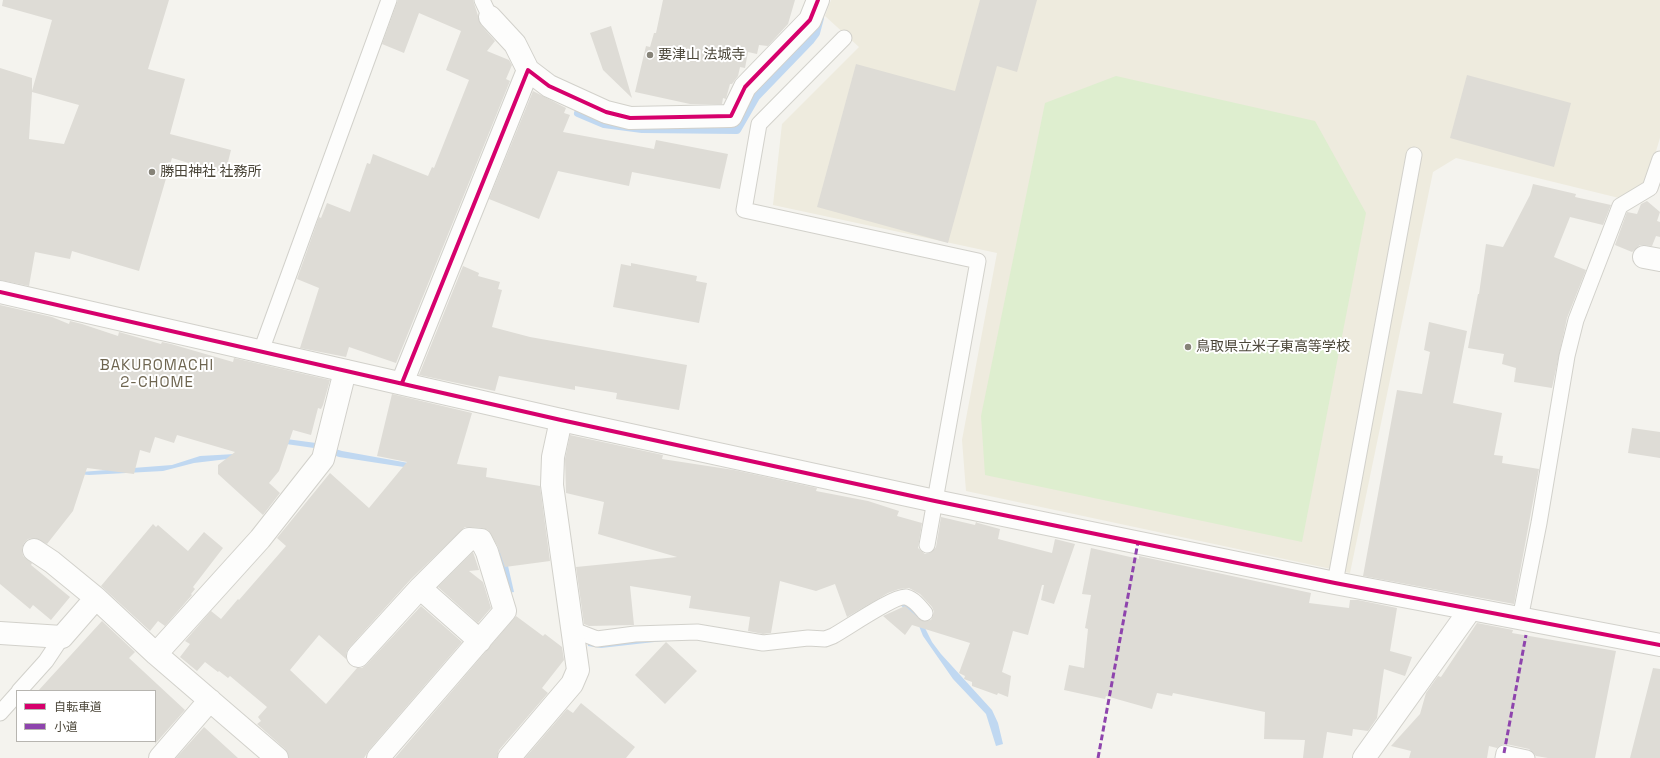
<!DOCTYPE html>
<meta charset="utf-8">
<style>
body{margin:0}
#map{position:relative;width:1660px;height:758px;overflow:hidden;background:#f4f3ee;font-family:"Space Grotesk","Noto Sans JP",sans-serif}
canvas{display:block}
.legend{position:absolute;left:16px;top:690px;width:140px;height:52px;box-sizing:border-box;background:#fff;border:1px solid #b7b5b0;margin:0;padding:5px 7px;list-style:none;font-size:12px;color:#4b4639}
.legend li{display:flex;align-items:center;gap:8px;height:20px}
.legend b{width:20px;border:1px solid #b7b5b0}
</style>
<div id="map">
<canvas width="1660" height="758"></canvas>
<ul class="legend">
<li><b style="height:5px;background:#d6006c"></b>自転車道</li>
<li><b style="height:5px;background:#8e44ad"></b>小道</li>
</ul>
</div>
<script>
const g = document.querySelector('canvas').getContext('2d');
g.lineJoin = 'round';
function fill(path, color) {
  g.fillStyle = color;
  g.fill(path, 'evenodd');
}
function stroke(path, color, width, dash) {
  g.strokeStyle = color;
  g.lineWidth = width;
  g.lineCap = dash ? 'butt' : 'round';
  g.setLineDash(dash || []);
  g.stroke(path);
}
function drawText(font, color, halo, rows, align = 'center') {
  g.font = font + ' "Space Grotesk","Noto Sans JP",sans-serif';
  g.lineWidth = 4;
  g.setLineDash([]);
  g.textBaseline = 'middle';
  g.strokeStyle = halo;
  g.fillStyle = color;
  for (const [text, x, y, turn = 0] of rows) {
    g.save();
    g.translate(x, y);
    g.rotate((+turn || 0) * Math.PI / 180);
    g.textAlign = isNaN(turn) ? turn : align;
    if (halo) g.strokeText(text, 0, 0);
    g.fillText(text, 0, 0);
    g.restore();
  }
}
fill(new Path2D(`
 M831 0H1660V138L1646 184 1619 198 1456 158 1433 172 1350 573 966 491 962 440 997 253 773 205 782 124 859 47 825 16Z`), '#eeebde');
fill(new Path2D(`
 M1116 76 1315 121 1366 213 1302 542 985 475 981 416 1045 103Z`), '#deeecf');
fill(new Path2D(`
 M279 438 316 443 342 451 414 464 449 474 339 457 314 448 279 443 236 458 194 463 163 471 89 475 68 473 172 465 200 456 235 454Z
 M503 544 514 592 508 593 498 546Z
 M904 601 917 612 932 642 941 654 992 710 998 723 1003 744 996 746 986 714 953 679 923 636 915 616 900 605 834 642 822 645H784L755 649 695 639H681L601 648 588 646V641L605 645 639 639 682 635 699 636 761 646 805 640 826 641 895 604Z`), '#c0d8f1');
stroke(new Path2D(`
 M578 113 604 124 642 129 737 130 756 97 810 41 816 33 820 18`), '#c0d8f1', 8);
fill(new Path2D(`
 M3 0H169L148 69 185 79 170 134 231 150 225 174 172 158 139 271 72 251 70 259 35 252 29 286 0 280V68L32 78V91L52 20 2 6ZM32 92 79 105 64 144 29 139Z
 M398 0H473L481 25 495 41 487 51 509 60 512 65 506 79 510 81 396 363 349 347 346 357 300 348 319 288 297 279 319 217 321 218 327 203 350 212 367 163 370 164 373 154 428 176 432 167 434 168 469 80 446 70 461 31 419 13 404 53 382 44Z
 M663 0H795L788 24 768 46 759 45 757 54 748 52 745 68 740 67 738 76 732 84H730L727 95 726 99 723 98 722 104H690L635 92 646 46 650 47 654 33H656Z
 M980 0H1037L1017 72 997 66 948 243 817 207 856 64 955 91Z
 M611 26 632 98 603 70 590 33Z
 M1467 75 1571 103 1554 167 1450 138Z
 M533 91 566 108 564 113 570 115 563 132 654 149 656 140 728 154 720 189 632 172 629 186 558 171 539 219 489 199Z
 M1533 184 1576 194 1575 197 1611 205 1603 225 1570 217 1554 257 1586 270 1567 318 1552 388 1514 382 1516 368 1502 364 1504 354 1468 348 1478 294H1479L1486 244 1503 247 1530 195Z
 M1647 201 1660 212 1657 221 1660 222V237L1656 236 1652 246 1640 245 1632 252 1615 245 1627 212 1637 214 1641 204Z
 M631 263 697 276 696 281 707 283 699 323 613 307 621 264 631 266Z
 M463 266 479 273 478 276 500 282 498 289 502 290 492 327 530 337 687 365 679 410 616 399 617 393 575 386V390L499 376 495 391 419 375Z
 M0 305 52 317 69 324 70 321 82 324 118 336 119 332 161 344 162 342 171 344 233 362 234 358 330 380 323 405 321 409 318 408 311 435 293 430 279 471 269 483 280 493 263 515 218 474V465L235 452 177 435 174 443 155 437 150 453 140 450 134 474 87 468 73 511 47 544 34 538 28 539 24 543 22 549 23 556 32 563 31 565 70 597 51 620 33 605 30 609 0 584Z
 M1429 322 1467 331 1453 403 1502 413 1494 455 1503 456 1502 463 1539 469 1514 604 1363 576 1397 390 1422 394 1430 352 1424 350Z
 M392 394 472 413 457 464 487 468 486 477 540 486 550 561 505 567 498 547 488 530 482 528 465 527 411 579 349 648 346 653V659L319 635 290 670 326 704 357 668H362L367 664 421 606 462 642 369 750 364 758H289L285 749 257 724 261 721 258 717 267 707 230 676 228 678 219 671 218 672 205 662 197 671 180 657 190 644 185 641 211 611 221 619 238 599 239 600 286 546 277 538 330 473 369 508 407 462 377 456Z
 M1632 428 1660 432V458L1628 453Z
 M570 435 663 455 662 459 734 470 817 488 816 491 868 501 899 511 897 516 922 523 918 548 925 554 930 553 936 547 941 517 975 525 976 522 978 523 1000 529 998 539 1052 553 1055 539 1075 544 1054 604 1041 600 1044 585H1042L1028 635 1013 631 1002 672 1011 676 1008 697 998 693 997 695 972 686V682L964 679 965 676 959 673 970 643 912 625 905 635 883 616 905 606 922 621 931 620 934 612 932 607 920 594 909 588 899 589 888 593 847 617 835 584 816 591 780 581 771 633 763 634 748 631 750 617 689 608 691 596 630 586 634 625 589 626 584 624 576 567 677 557 598 534 604 502 566 493 565 459Z
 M153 524 156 527 158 525 188 551 204 532 223 548 193 587 195 589 191 594 192 595 165 626 158 621 150 631 101 586Z
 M1091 548 1139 559V556L1311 593 1309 603 1349 608 1350 600H1358L1397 608 1390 651 1412 657 1405 676 1384 669 1377 718 1368 731 1353 729 1352 736 1327 732 1323 758H1303L1305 740 1264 739 1265 712 1173 693 1172 696 1157 693 1152 709 1106 696 1105 699 1064 690 1069 665 1084 668 1088 629 1085 628 1091 595 1082 594Z
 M473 552 479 570 469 571 483 582 491 608 478 623 438 587Z
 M516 616 543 636 545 634 562 647 564 660 542 688 548 693 499 750 497 758H395Z
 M102 621 135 652 129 658 185 710 155 744V691H38Z
 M1477 623 1513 630 1512 633 1616 651 1595 758H1548L1536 756 1529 749 1506 744 1501 745 1497 748 1489 746 1487 758H1409L1411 751 1391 746 1420 714 1426 693 1438 676 1441 677Z
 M666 642 697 671 665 704 635 675Z
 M1653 668 1660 669V758H1630Z
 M581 703 635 747 626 758H525L567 709 573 713Z
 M204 727 238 758H176Z`), '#dedcd6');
const service = new Path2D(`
 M482 0 490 17
 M844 38 759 124 744 210 978 261 927 545
 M261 351 389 0
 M1335 583 1414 155
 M1520 619 1539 523 1567 356 1576 320 1620 206 1650 188 1660 159
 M571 629 597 639 635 634 697 632 763 643 808 638 825 639 833 636C846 629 895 595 906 597 914 599 920 607 925 613
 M19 691 46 661 62 637
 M0 713 17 694
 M1503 758 1504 753 1527 758`);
const minor = new Path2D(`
 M490 17 515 44 528 70
 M1644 257 1660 260
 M402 383 528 70 549 86 606 112 630 118 731 116 745 87 810 20 818 0
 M96 598 156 654 277 758
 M0 633 62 637 96 598 52 562 34 550
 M156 654 260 539 323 459 345 371
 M358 656 420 588 480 641
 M160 758 210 700
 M378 758 505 611 487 552 481 540 469 539 420 588
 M509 758 572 684 578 670 552 485 553 457 561 420
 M1364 758 1470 610`);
const tertiary = new Path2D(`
 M0 292 561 420 935 501 1335 583 1660 645`);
stroke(service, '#d2d1cb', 17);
stroke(minor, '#d2d1cb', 24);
stroke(tertiary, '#d2d1cb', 24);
stroke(service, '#fdfdfc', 15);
stroke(minor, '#fdfdfc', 22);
stroke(tertiary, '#fdfdfc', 22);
stroke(new Path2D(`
 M1504 753 1526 635
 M1098 758 1138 542`), '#8e44ad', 3, [6, 3]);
stroke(new Path2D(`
 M0 292 561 420 935 501 1335 583 1660 645
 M402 383 528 70 549 86 606 112 630 118 731 116 745 87 810 20 818 0`), '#d6006c', 4);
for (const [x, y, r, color] of [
 [650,55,4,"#868378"],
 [152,172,4,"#868378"],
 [1188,347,4,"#868378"]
]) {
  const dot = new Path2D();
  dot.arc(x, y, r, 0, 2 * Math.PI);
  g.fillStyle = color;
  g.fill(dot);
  stroke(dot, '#fff', 1.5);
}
drawText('14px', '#4b4639', '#fff', [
 ["要津山 法城寺",658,55],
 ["勝田神社 社務所",160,172],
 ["鳥取県立米子東高等学校",1196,347]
], 'left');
g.letterSpacing = '1px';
drawText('15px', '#6e6550', '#fff', [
 ["BAKUROMACHI",157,366],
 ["2-CHOME",157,383]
]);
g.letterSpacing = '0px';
</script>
